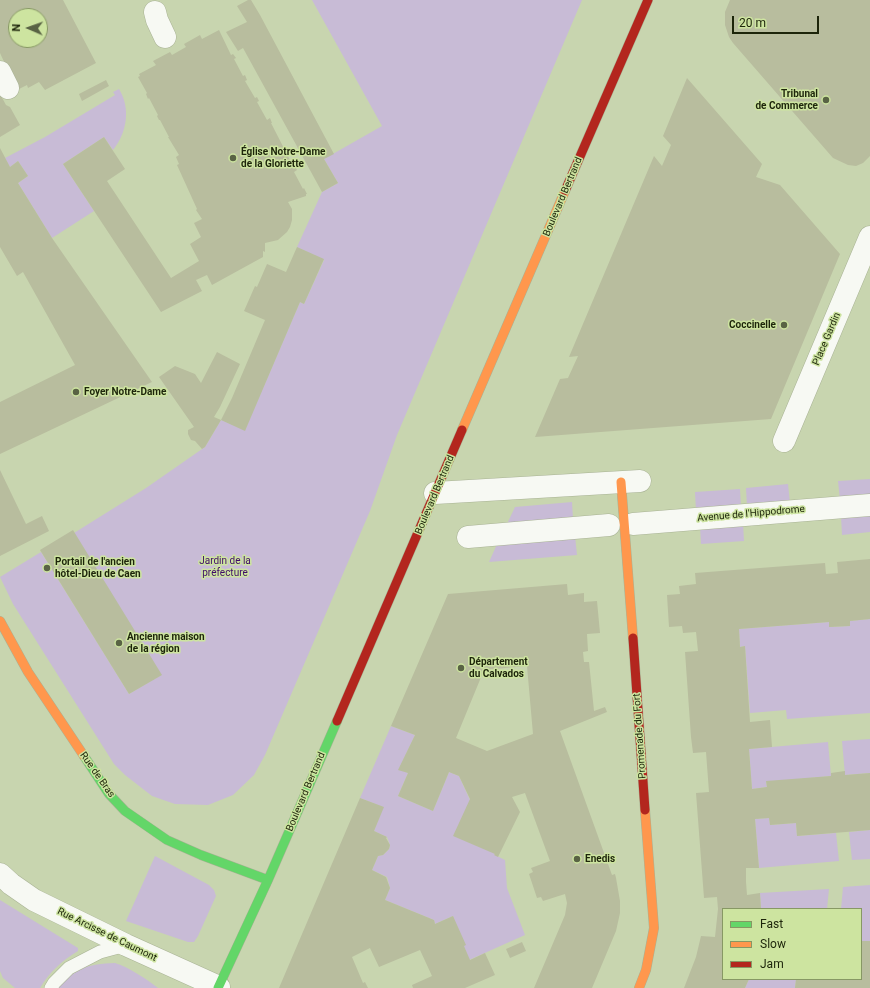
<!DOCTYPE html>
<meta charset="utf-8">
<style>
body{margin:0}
#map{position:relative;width:870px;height:988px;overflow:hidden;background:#c8d5af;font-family:Roboto,sans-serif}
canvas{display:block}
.legend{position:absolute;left:722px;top:908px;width:140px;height:72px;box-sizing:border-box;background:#cde4a0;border:1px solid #879864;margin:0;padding:5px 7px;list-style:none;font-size:12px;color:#1d250a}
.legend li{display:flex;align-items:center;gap:8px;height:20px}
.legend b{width:20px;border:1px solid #879864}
.north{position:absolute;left:8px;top:8px;width:40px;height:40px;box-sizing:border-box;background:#cde4a0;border:1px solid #879864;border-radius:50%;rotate:272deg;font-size:11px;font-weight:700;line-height:16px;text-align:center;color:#1d250a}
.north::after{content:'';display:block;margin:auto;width:14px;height:18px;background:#596344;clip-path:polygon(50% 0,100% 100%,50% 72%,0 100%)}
.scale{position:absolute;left:732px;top:16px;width:87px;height:18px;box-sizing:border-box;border:2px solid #1d250a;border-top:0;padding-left:5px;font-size:12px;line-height:14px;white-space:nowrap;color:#1d250a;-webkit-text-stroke:3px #cde4a0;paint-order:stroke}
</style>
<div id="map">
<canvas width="870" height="988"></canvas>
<ul class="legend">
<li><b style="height:5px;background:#63d668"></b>Fast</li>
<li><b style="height:5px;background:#ff974d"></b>Slow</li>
<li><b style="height:5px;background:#b3261e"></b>Jam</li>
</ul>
<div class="north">N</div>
<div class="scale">20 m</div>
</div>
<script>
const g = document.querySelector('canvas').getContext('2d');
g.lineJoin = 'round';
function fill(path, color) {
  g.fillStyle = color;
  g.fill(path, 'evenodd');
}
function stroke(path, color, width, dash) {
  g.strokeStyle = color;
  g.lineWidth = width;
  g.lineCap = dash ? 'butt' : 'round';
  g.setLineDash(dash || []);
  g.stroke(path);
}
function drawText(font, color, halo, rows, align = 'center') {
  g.font = font + ' Roboto,sans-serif';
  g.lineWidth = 3;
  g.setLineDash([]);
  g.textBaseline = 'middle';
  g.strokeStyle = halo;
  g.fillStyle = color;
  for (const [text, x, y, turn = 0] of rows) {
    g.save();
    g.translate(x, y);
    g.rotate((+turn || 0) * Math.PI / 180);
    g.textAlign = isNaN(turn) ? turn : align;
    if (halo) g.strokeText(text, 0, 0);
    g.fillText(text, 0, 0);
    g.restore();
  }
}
fill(new Path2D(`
 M312 0H582L397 435 370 511 265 755 254 775 233 795 208 805 175 804 152 796 125 775 114 764 13 604 0 577 41 552 129 694 161 675 74 533 146 488 205 447 221 420 245 430 300 302 304 304 324 260 297 247 322 192 338 183 324 159 382 126Z
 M119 89C131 108 127 133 113 150L104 137 63 164 94 211 52 238 18 183 28 176 18 161 10 167 5 158 45 137 115 95 113 92Z
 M870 479V497L840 500 838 481Z
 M788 484 790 503 747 507 746 488Z
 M740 489 741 507 696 511 695 492Z
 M572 502 573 519 506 526 515 507Z
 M870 515V532L842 535 841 517Z
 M743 523 744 541 701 544 700 527Z
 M575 536 577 555 489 562 498 542Z
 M870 619V713L787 719 786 710 750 713 745 646 740 647 739 629 829 622 830 627 850 626V621Z
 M391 726 415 735 399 769 408 773 398 796 433 811 449 772 459 776 495 855 505 860 507 888 525 935 469 960 453 916 435 924 434 920 385 900 390 888 387 877 372 870 378 856 383 855 389 849 390 845 387 837 374 831 383 807 360 798Z
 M870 739V773L845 775 842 741Z
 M828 742 831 776 766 782 767 787 752 789 749 749Z
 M769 818 770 825 796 823 797 836 836 833 839 861 759 868 755 819Z
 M870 830V859L852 860 849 832Z
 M155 856 209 885 214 890 216 896 198 936 194 942H188L126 921Z
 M870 885V941H861V909H841L843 887Z
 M829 889 827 909H761L760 893Z
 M0 900 78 948V951C62 961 50 971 40 988H15L3 978 0 971Z
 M115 963C130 968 145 978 158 988H57C77 968 87 964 115 963Z
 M749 979 796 980 795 988H745Z`), '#c8bbd6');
fill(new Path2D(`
 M0 0H63L96 63 45 90 39 82 28 88 27 85 17 90 0 53ZM16 16H40V40H16Z
 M248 0H251L260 15 334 154 324 159 338 183 322 192 243 48 238 51 226 32 247 22 237 6Z
 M730 0H870V156L863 163 856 166 848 165 833 158 733 43 729 37 725 25V12Z
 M219 30 231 55 233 54 236 58 234 59 243 76 245 75 247 80 245 81 255 98 257 97 259 101 257 102 267 120 270 118 272 123H271L293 166 294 165 297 170 294 172 303 189 304 188 307 194H306V196L288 202 292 209V220L290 227 287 232 278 240 265 243V252L263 251V257L212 285 207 275 196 280 202 291 161 312 63 164 104 137 125 169 107 181 171 278 199 261 190 244 201 237 194 223 202 219 196 210 197 209 177 165 179 164 176 157 179 155 168 137H169L160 120H159L157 116 158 115 149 98 148 99 146 94 147 93 138 77 140 76 139 74 156 65 153 61 170 52 172 55 186 47 184 44 200 35 202 39Z
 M687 78 762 164 756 177 780 185 840 254 771 419 535 437 560 379 568 378 578 356 569 357 654 156 662 166 671 145 663 136Z
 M106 80 109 86 82 101 79 94Z
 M0 94 6 105 10 107 20 125 0 137Z
 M0 148 10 167 18 161 28 176 18 183 52 238 152 382 0 454V402L75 365 23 272 17 276 0 247Z
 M297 247 324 259 304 304 300 302 245 431 221 420 205 447 202 449 195 441 191 440 188 434V430L194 427 159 377 175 366 195 374 201 383 217 352 240 364 220 407 214 417 221 420 232 398 265 320 244 311 255 286 257 287 267 264 286 272Z
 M0 470 26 524 42 516 49 531 0 556Z
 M73 530 162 675 129 694 40 550Z
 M870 559V619L850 621V626L829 627V622L739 629 740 647 745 646 750 722 770 720 772 747 749 749 752 789 767 787 766 781 831 776V773L845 771V775L870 773V830L797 836 796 823 770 825 769 818 755 819 759 868H746V882L747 895 760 893 761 909H723V979H749L745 988H684L696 957 701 936 715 937 718 909 717 897 704 898 696 793 709 792 706 752 693 753 691 737 685 652 698 651 696 632 683 633 682 626 669 627 667 595 680 594 679 586 696 584 695 573 825 563 826 574 838 573 837 562Z
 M567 584 568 595 584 593V602L597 601 600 633 587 634 588 651 583 652 584 662H589L594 711 605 707 607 712 560 731 612 875 615 874 616 878 620 901V913L616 931 592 988H534L565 915 567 903 565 894 543 901 541 897 537 898 529 874 533 872 531 868 550 861 525 793 512 797 520 812 498 857 494 855 495 854 453 836 470 799 459 776 449 772 433 811 398 796 408 773 398 770 415 735 391 726 448 594ZM527 666 533 734 487 751 456 738 484 670Z
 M360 798 384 807 374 831 387 837 386 838 390 845 389 849 383 855 378 856 372 870 386 877 390 888 385 900 434 920 435 924 453 916 466 945 464 946 470 960 485 953 495 975 465 988H413L412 985 432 976 420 950 379 967 370 948 352 957 363 983 365 982 368 988H279Z
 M861 941H870V988H795L796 979H861Z
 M522 942 526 951 510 958 506 949Z`), '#b8bd9e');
const lane = new Path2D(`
 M51 988 54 983 69 968 100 952 126 945`);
const street = new Path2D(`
 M155 12 157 20 165 37
 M0 72 8 88
 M784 441 870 237
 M435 493 640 481
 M633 524 870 505
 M468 537 609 525
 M0 874 11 884 34 900 126 945 219 987`);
const fast = new Path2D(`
 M84 756 109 794 125 811 167 840 201 855 268 880
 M218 988 268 880 337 721`);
const slow = new Path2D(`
 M462 430 565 191
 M621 482 633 638
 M0 621 28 672 84 756
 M639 988 646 970 654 928 645 810`);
const jam = new Path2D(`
 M565 191 648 0
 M633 638 645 810
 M337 721 462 430`);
stroke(lane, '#a8b294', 14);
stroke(street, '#a8b294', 23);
stroke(fast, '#a8b294', 10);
stroke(slow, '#a8b294', 10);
stroke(jam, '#a8b294', 10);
stroke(lane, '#f7f9f3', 13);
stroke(street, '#f7f9f3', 22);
stroke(fast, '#63d668', 9);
stroke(slow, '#ff974d', 9);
stroke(jam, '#b3261e', 9);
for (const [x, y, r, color] of [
 [826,100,4,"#596344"],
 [233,158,4,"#596344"],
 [784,325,4,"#596344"],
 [76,392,4,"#596344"],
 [47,568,4,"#596344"],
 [119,643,4,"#596344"],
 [461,668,4,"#596344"],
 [577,859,4,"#596344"]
]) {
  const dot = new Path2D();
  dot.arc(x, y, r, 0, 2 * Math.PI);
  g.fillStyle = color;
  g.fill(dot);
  stroke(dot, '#cde4a0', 1.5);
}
drawText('bold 10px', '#1d250a', '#cde4a0', [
 ["Tribunal",818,94,"right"],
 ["de Commerce",818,106,"right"],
 ["Église Notre-Dame",241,152],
 ["de la Gloriette",241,164],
 ["Coccinelle",776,325,"right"],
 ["Foyer Notre-Dame",84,392],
 ["Portail de l'ancien",55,562],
 ["hôtel-Dieu de Caen",55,574],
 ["Ancienne maison",127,637],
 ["de la région",127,649],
 ["Département",469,662],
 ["du Calvados",469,674],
 ["Enedis",585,859]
], 'left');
drawText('10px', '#1d250a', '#cde4a0', [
 ["Boulevard Bertrand",563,197,-67],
 ["Place Gardin",827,339,-67],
 ["Boulevard Bertrand",435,495,-67],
 ["Avenue de l'Hippodrome",751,514,-5],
 ["Promenade du Fort",640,736,-94],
 ["Rue de Bras",97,775,55],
 ["Boulevard Bertrand",306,792,-67],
 ["Rue Arcisse de Caumont",107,935,26]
]);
drawText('10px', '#3f0a68', '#cde4a0', [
 ["Jardin de la",225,561],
 ["préfecture",225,573]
]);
</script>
